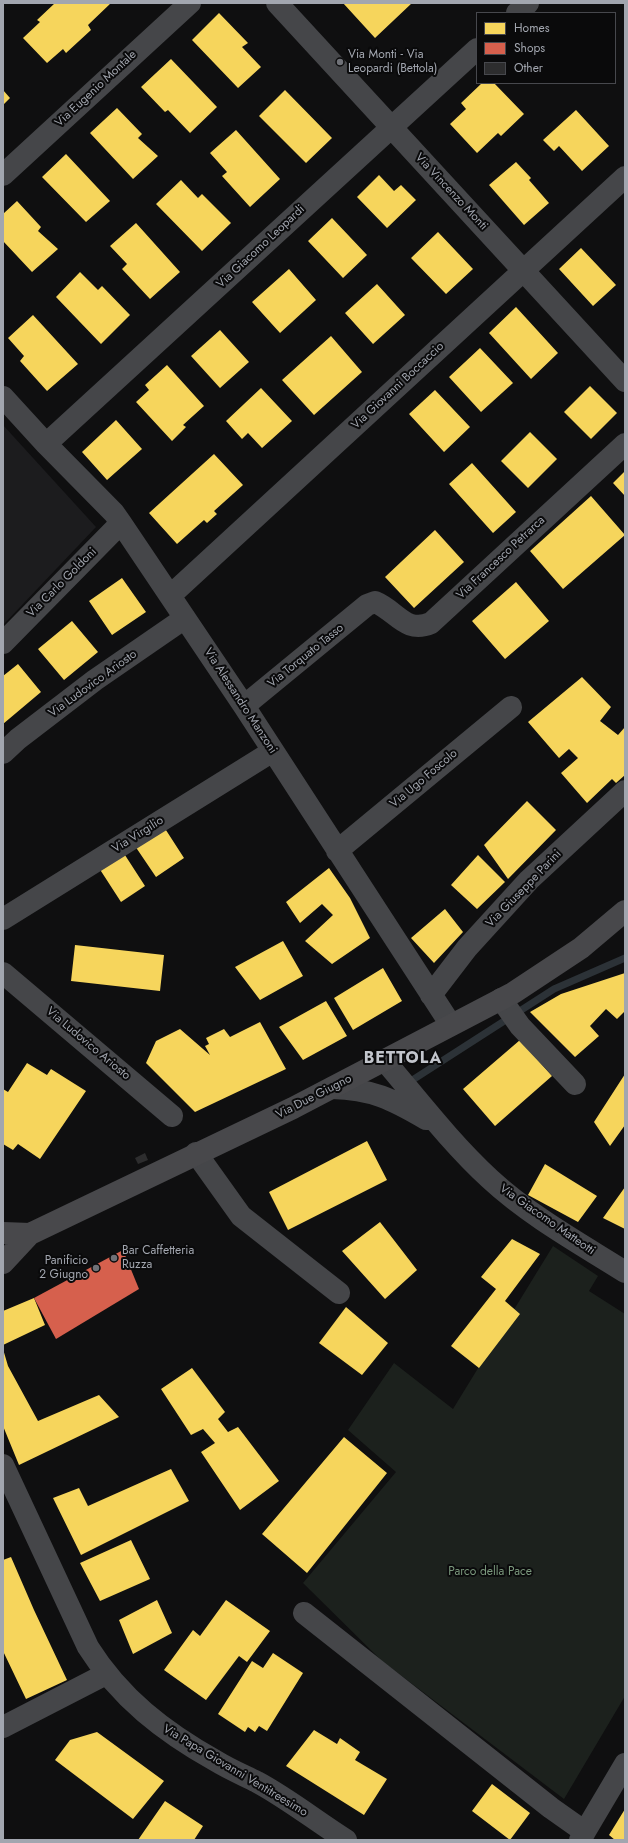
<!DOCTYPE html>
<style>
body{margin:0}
#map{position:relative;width:628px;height:1843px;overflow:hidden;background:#0f0f10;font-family:Jost,sans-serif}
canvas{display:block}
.frame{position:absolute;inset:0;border:4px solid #a2a6af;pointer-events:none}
.legend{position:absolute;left:476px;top:12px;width:140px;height:72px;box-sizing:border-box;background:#0a0a0b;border:1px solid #47484d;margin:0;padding:5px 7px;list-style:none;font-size:12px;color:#a2a6af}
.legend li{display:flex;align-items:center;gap:8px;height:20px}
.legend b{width:20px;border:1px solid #47484d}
</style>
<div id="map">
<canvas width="628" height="1843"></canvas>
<div class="frame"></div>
<ul class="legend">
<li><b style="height:11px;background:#f6d55c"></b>Homes</li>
<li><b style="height:11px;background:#d6604d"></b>Shops</li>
<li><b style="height:11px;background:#2d2d2e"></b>Other</li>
</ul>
</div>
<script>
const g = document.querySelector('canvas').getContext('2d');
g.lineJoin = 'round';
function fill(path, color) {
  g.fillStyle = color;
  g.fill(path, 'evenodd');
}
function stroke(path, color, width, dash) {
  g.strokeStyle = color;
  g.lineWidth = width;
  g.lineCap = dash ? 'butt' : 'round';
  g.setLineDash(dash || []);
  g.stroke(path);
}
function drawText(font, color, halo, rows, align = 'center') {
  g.font = font + ' Jost,sans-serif';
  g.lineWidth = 4;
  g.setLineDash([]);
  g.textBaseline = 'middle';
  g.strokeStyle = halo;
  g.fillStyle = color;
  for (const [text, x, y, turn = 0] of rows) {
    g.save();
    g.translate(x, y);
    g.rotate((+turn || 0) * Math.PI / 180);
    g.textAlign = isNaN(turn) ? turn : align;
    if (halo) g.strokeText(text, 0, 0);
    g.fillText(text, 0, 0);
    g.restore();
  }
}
fill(new Path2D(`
 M3 425 96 527 3 625Z`), '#1c1c1e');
fill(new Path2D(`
 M553 1246 598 1276 589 1291 625 1314V1696L564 1799 382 1661 303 1583 396 1472 348 1430 394 1363 453 1409Z`), '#1c211d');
fill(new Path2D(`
 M55 3H111L88 25 91 30 66 53 63 49 47 63 23 38 40 22 37 20Z
 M343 3H412L375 38Z
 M219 13 248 43 242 47 261 67 238 88 192 40Z
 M171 59 217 107 190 133 168 110 165 112 141 87Z
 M482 83H494L524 114 501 136 498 133 477 153 450 124 466 109 461 103Z
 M3 90 10 98 3 105Z
 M285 90 332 138 306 163 259 116Z
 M117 108 142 134 138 138 158 156 133 179 90 133Z
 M576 110 609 146 582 171 559 146 554 151 543 140Z
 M236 130 280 179 250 207 222 176 227 172 210 153Z
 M66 154 110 201 86 222 42 177Z
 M516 162 531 178 529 180 549 203 524 225 489 185Z
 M379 175 394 191 401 185 416 200 387 228 357 197Z
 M181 180 198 198 202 194 231 223 202 251 156 204Z
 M17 201 41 227 38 231 58 249 32 272 3 241V214Z
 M332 218 367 255 343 278 308 241Z
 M136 223 180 272 150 299 122 269 127 264 110 246Z
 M438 232 473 269 446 294 411 258Z
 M581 248 616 285 593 306 559 269Z
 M289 269 316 300 280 333 252 302Z
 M80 272 98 290 102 286 130 315 101 344 56 297Z
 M377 284 405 315 373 344 345 313Z
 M516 307 558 353 531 379 489 333Z
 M33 315 78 364 47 391 20 361 24 356 8 338Z
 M220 330 249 362 220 388 191 356Z
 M331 336 362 372 314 415 282 380Z
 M480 348 513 383 481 412 449 377Z
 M167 365 204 406 183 425 186 427 172 441 136 402 149 390 145 385Z
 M590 386 617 413 591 439 564 412Z
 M261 388 292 421 262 448 248 433 242 439 226 421Z
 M435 390 470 427 444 452 409 414Z
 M116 420 142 449 107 480 82 452Z
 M530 432 557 459 528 488 501 461Z
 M214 454 243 485 214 511 217 514 207 523 204 520 177 544 149 513Z
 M472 463 516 512 493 533 449 484Z
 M625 471V496L613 483Z
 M591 496 625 535 563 589 530 551Z
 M435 530 464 562 414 608 385 577Z
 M122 578 146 612 112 635 89 601Z
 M516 582 549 621 505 659 472 621Z
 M72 621 98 652 64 680 38 649Z
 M18 664 41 692 3 724V676Z
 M582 677 611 707 600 721 618 735 625 727V775L616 783 612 779 587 803 561 773 578 758 569 749 559 758 528 722Z
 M527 801 556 830 508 879 484 845Z
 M164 827 184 858 156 877 135 846Z
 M123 852 145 886 121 902 99 868Z
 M478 855 505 882 477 909 451 885Z
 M329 868 350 898 370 938 332 964 305 941 333 915 322 904 300 923 286 902Z
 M445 909 463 932 434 963 411 938Z
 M283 941 303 976 260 1000 235 967Z
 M75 945 164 955 160 991 71 981Z
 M383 968 402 1001 353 1030 334 998Z
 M625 973V1011L617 1019 606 1009 590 1026 599 1036 575 1057 530 1012 561 994Z
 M326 1001 347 1036 303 1060 279 1027Z
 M260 1022 286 1069 195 1112 146 1063 156 1041 180 1029 210 1055 205 1046 209 1044 206 1038 224 1029 230 1037Z
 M520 1040 552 1076 495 1126 463 1089Z
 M27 1063 47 1075 51 1069 86 1091 40 1159 18 1144 13 1150 3 1144V1089L8 1092Z
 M625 1074V1125L610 1146 594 1122Z
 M367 1141 387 1180 288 1230 269 1192Z
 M545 1164 597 1196 578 1222 528 1195Z
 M625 1187V1229L603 1218Z
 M380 1222 417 1270 385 1299 342 1251Z
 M512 1239 540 1254 505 1301 520 1314 479 1368 451 1346 496 1289 481 1277Z
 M34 1298 45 1325 3 1345V1311Z
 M346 1307 388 1343 362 1375 319 1343Z
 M3 1349 8 1366 38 1421 99 1395 119 1417 19 1465 3 1426Z
 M192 1368 225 1412 218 1419 228 1432 238 1427 279 1481 240 1510 201 1452 215 1443 203 1429 191 1435 161 1389Z
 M344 1437 387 1473 307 1573 262 1534Z
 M171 1469 189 1501 81 1555 53 1498 79 1488 88 1506Z
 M131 1540 150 1579 100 1601 80 1563Z
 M11 1557 34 1610 67 1680 26 1699 3 1651V1560Z
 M157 1600 172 1633 133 1654 119 1620Z
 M226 1600 270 1631 247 1662 239 1656 206 1700 164 1670 193 1630 200 1636Z
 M273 1653 303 1673 267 1731 259 1726 255 1732 248 1727 245 1732 218 1714 252 1661 263 1668Z
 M314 1730 337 1744 340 1738 360 1752 355 1760 387 1779 364 1815 286 1766Z
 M97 1732 164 1781 133 1819 55 1760 70 1740Z
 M492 1784 530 1813 510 1840 472 1811Z
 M165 1801 203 1826 194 1840H138Z
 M625 1809V1840H615L609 1835Z`), '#f6d55c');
fill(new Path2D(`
 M123 1250 139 1289 56 1339 34 1298Z`), '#d6604d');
stroke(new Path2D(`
 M414 1079 554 989 625 958`), '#2c3237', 7);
fill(new Path2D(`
 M145 1153 148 1160 138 1164 135 1158Z`), '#2d2d2e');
stroke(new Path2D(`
 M277 3 625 381
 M517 13 528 3
 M3 175 190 3
 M3 397 46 444 114 513 121 523 244 706 451 1025
 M46 444 477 49
 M171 595 625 177
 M3 643 121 523
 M244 706 367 605 375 602C397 611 405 634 431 623L625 444
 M3 753 18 739 95 680 185 618
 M337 851 511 707
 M3 919 273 751
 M3 973 172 1116
 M431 995 467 948 529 880 625 791
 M501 999 520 1026 575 1084
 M385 1061C419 1101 451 1143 490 1179 530 1216 579 1243 625 1272
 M332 1088C372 1089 392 1099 426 1119
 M196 1153 241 1216 339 1293
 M3 1465 88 1647C120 1698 164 1732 216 1761 229 1769 243 1775 257 1782 287 1798 316 1821 346 1840
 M304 1613 551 1808 585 1832
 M3 1727 106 1674
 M580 1840 625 1764`), '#454649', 22);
stroke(new Path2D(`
 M3 1233 30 1234
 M3 1263 30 1234 293 1108 513 993 581 948 625 911`), '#48484b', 22);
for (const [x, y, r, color] of [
 [340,62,4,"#6f7177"],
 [114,1258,4,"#6f7177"],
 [96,1268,4,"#6f7177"]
]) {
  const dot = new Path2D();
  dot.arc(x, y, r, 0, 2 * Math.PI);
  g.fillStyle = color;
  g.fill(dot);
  stroke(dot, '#0a0a0b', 1.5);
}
drawText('12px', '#a2a6af', '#0a0a0b', [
 ["Via Monti - Via",348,55],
 ["Leopardi (Bettola)",348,69],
 ["Bar Caffetteria",122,1251],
 ["Ruzza",122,1265],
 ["Panificio",88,1261,"right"],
 ["2 Giugno",88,1275,"right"]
], 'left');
drawText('12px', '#a2a6af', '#0a0a0b', [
 ["Via Eugenio Montale",96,89,-43],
 ["Via Vincenzo Monti",451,192,47],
 ["Via Giacomo Leopardi",261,247,-43],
 ["Via Giovanni Boccaccio",398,386,-43],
 ["Via Francesco Petrarca",501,558,-43],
 ["Via Carlo Goldoni",62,583,-45],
 ["Via Torquato Tasso",306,656,-39],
 ["Via Ludovico Ariosto",93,684,-36],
 ["Via Alessandro Manzoni",240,701,57],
 ["Via Ugo Foscolo",424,779,-40],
 ["Via Virgilio",138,835,-32],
 ["Via Giuseppe Parini",524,889,-46],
 ["Via Ludovico Ariosto",88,1044,40],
 ["Via Due Giugno",314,1097,-27],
 ["Via Giacomo Matteotti",547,1220,35],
 ["Via Papa Giovanni Ventitreesimo",235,1771,31]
]);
drawText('12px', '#7b987d', '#0a0a0b', [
 ["Parco della Pace",490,1572]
]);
g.letterSpacing = '1px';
drawText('bold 16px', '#c2c5cc', '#0a0a0b', [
 ["BETTOLA",403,1059]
]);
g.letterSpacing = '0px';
</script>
